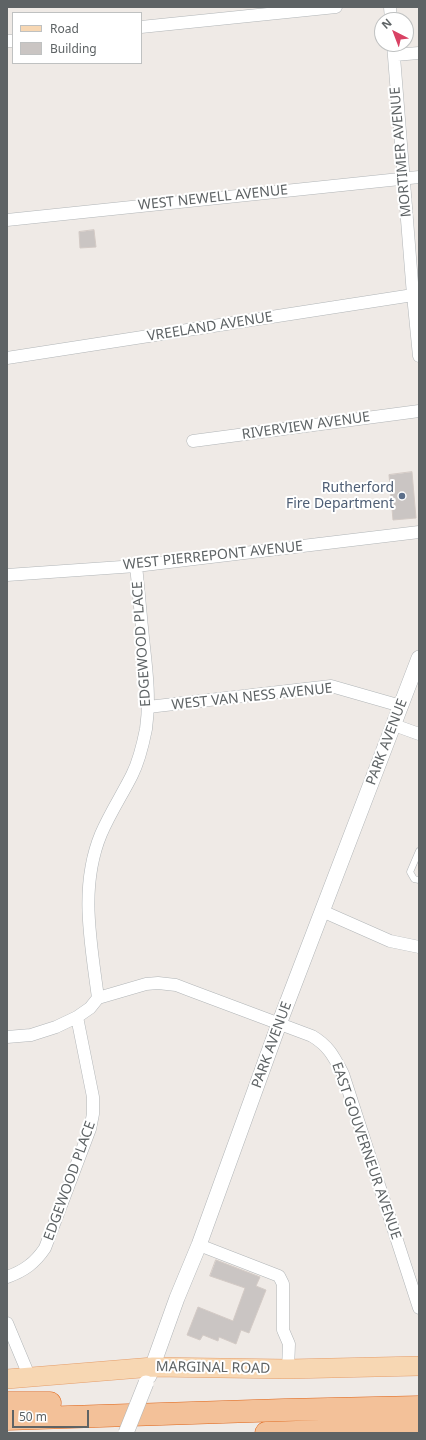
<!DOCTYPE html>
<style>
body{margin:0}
#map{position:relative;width:426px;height:1440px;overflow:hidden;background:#efeae6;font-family:"Noto Sans",sans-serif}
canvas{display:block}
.frame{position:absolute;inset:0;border:8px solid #5e6365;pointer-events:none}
.legend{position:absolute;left:12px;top:12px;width:130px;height:52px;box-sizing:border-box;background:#fff;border:1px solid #bfc1c1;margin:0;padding:5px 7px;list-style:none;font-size:12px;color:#5e6365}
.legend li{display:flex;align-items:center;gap:8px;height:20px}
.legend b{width:20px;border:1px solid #bfc1c1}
.north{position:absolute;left:374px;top:12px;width:40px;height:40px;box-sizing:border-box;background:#fff;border:1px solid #bfc1c1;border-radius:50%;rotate:318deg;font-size:11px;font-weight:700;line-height:16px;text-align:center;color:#5e6365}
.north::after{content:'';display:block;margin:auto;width:14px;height:18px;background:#d94264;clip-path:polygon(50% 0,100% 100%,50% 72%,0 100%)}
.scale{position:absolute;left:12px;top:1410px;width:77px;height:18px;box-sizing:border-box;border:2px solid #5e6365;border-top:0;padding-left:5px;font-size:12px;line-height:14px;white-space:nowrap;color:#5e6365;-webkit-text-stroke:3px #fff;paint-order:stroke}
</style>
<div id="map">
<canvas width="426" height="1440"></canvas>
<div class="frame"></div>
<ul class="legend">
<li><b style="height:5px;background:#f7d7b3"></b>Road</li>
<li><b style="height:11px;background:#cac5c3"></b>Building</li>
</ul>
<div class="north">N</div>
<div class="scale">50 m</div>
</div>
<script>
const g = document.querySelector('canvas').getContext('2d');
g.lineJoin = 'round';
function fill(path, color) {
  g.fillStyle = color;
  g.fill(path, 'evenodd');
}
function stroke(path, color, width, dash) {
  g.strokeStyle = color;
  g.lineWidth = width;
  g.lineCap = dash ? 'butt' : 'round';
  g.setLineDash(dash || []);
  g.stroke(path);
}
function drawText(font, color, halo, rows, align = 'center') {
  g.font = font + ' "Noto Sans",sans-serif';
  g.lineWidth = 4;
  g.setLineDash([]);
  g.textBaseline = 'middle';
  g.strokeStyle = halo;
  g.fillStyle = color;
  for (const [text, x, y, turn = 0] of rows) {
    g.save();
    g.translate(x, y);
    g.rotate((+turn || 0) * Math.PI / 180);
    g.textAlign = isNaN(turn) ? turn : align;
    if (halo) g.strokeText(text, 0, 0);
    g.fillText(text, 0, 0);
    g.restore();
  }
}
const building = new Path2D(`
 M94 230 96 247 80 248 79 232Z
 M412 472 416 518 393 520 389 475Z
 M216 1260 260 1277 256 1286 266 1290 249 1333 241 1330 236 1344 219 1337 218 1341 203 1335 200 1340 187 1335 198 1307 233 1321 245 1288 210 1276Z`);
fill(building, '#cac5c3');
stroke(building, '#d3cac5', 1);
const service = new Path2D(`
 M419 851 410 872 414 879 419 880`);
const minor = new Path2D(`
 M390 7 391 20
 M141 27 336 7
 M7 41H13
 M393 44 413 295 419 356
 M394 55 419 53
 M7 220 419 177
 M7 358 413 295
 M193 441 419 411
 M7 575 136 566 419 532
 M148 707 331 686 401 706
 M394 725 419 734
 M322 911 390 941 419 947
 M98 998C91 943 79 887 101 834 110 813 122 795 132 775 139 761 143 744 146 729 150 701 147 674 144 647 141 620 139 593 136 566
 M7 1037 31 1035 56 1027 77 1017 90 1008 98 998 146 984 158 983 176 985 189 990 312 1036C329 1046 334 1057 343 1074L419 1308
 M199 1245 279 1276 283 1284V1330L289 1344 288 1369
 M7 1277C24 1271 35 1263 45 1248L90 1129 93 1114V1097L77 1017
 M7 1323 30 1378`);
const tertiary = new Path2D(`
 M149 1376 177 1298 199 1245 279 1024 419 658`);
const primary = new Path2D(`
 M7 1379 153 1367 288 1369 419 1366`);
const motorway = new Path2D(`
 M7 1403H50
 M7 1419 284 1410 419 1407
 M266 1433 419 1428`);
stroke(service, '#b1b5b7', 7);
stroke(minor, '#b1b5b7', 13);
stroke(tertiary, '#b1b5b7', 16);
stroke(primary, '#e49d6a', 20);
stroke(motorway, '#df6316', 23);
stroke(service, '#fff', 6);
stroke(minor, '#fff', 12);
stroke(tertiary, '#fff', 15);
stroke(primary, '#f7d7b3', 19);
stroke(motorway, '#f3c199', 22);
const tertiaryBridge = new Path2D(`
 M126 1433 146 1383`);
stroke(tertiaryBridge, '#b1b5b7', 16, []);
stroke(tertiaryBridge, '#fff', 15);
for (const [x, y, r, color] of [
 [402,496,4,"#5c6f8a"]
]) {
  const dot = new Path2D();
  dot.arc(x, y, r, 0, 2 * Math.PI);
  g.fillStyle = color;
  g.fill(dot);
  stroke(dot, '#fff', 1.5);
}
drawText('14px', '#5e6365', '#fff', [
 ["MORTIMER AVENUE",401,152,-95],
 ["WEST NEWELL AVENUE",213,198,-6],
 ["VREELAND AVENUE",210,327,-9],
 ["RIVERVIEW AVENUE",306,426,-8],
 ["WEST PIERREPONT AVENUE",213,556,-6],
 ["EDGEWOOD PLACE",142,644,-94],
 ["WEST VAN NESS AVENUE",252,697,-6],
 ["PARK AVENUE",387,742,-69],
 ["PARK AVENUE",272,1045,-70],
 ["EAST GOUVERNEUR AVENUE",366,1151,71],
 ["EDGEWOOD PLACE",70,1181,-70],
 ["MARGINAL ROAD",213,1368,1]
]);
drawText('14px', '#4e5e75', '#fff', [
 ["Rutherford",394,488],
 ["Fire Department",394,504]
], 'right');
</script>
